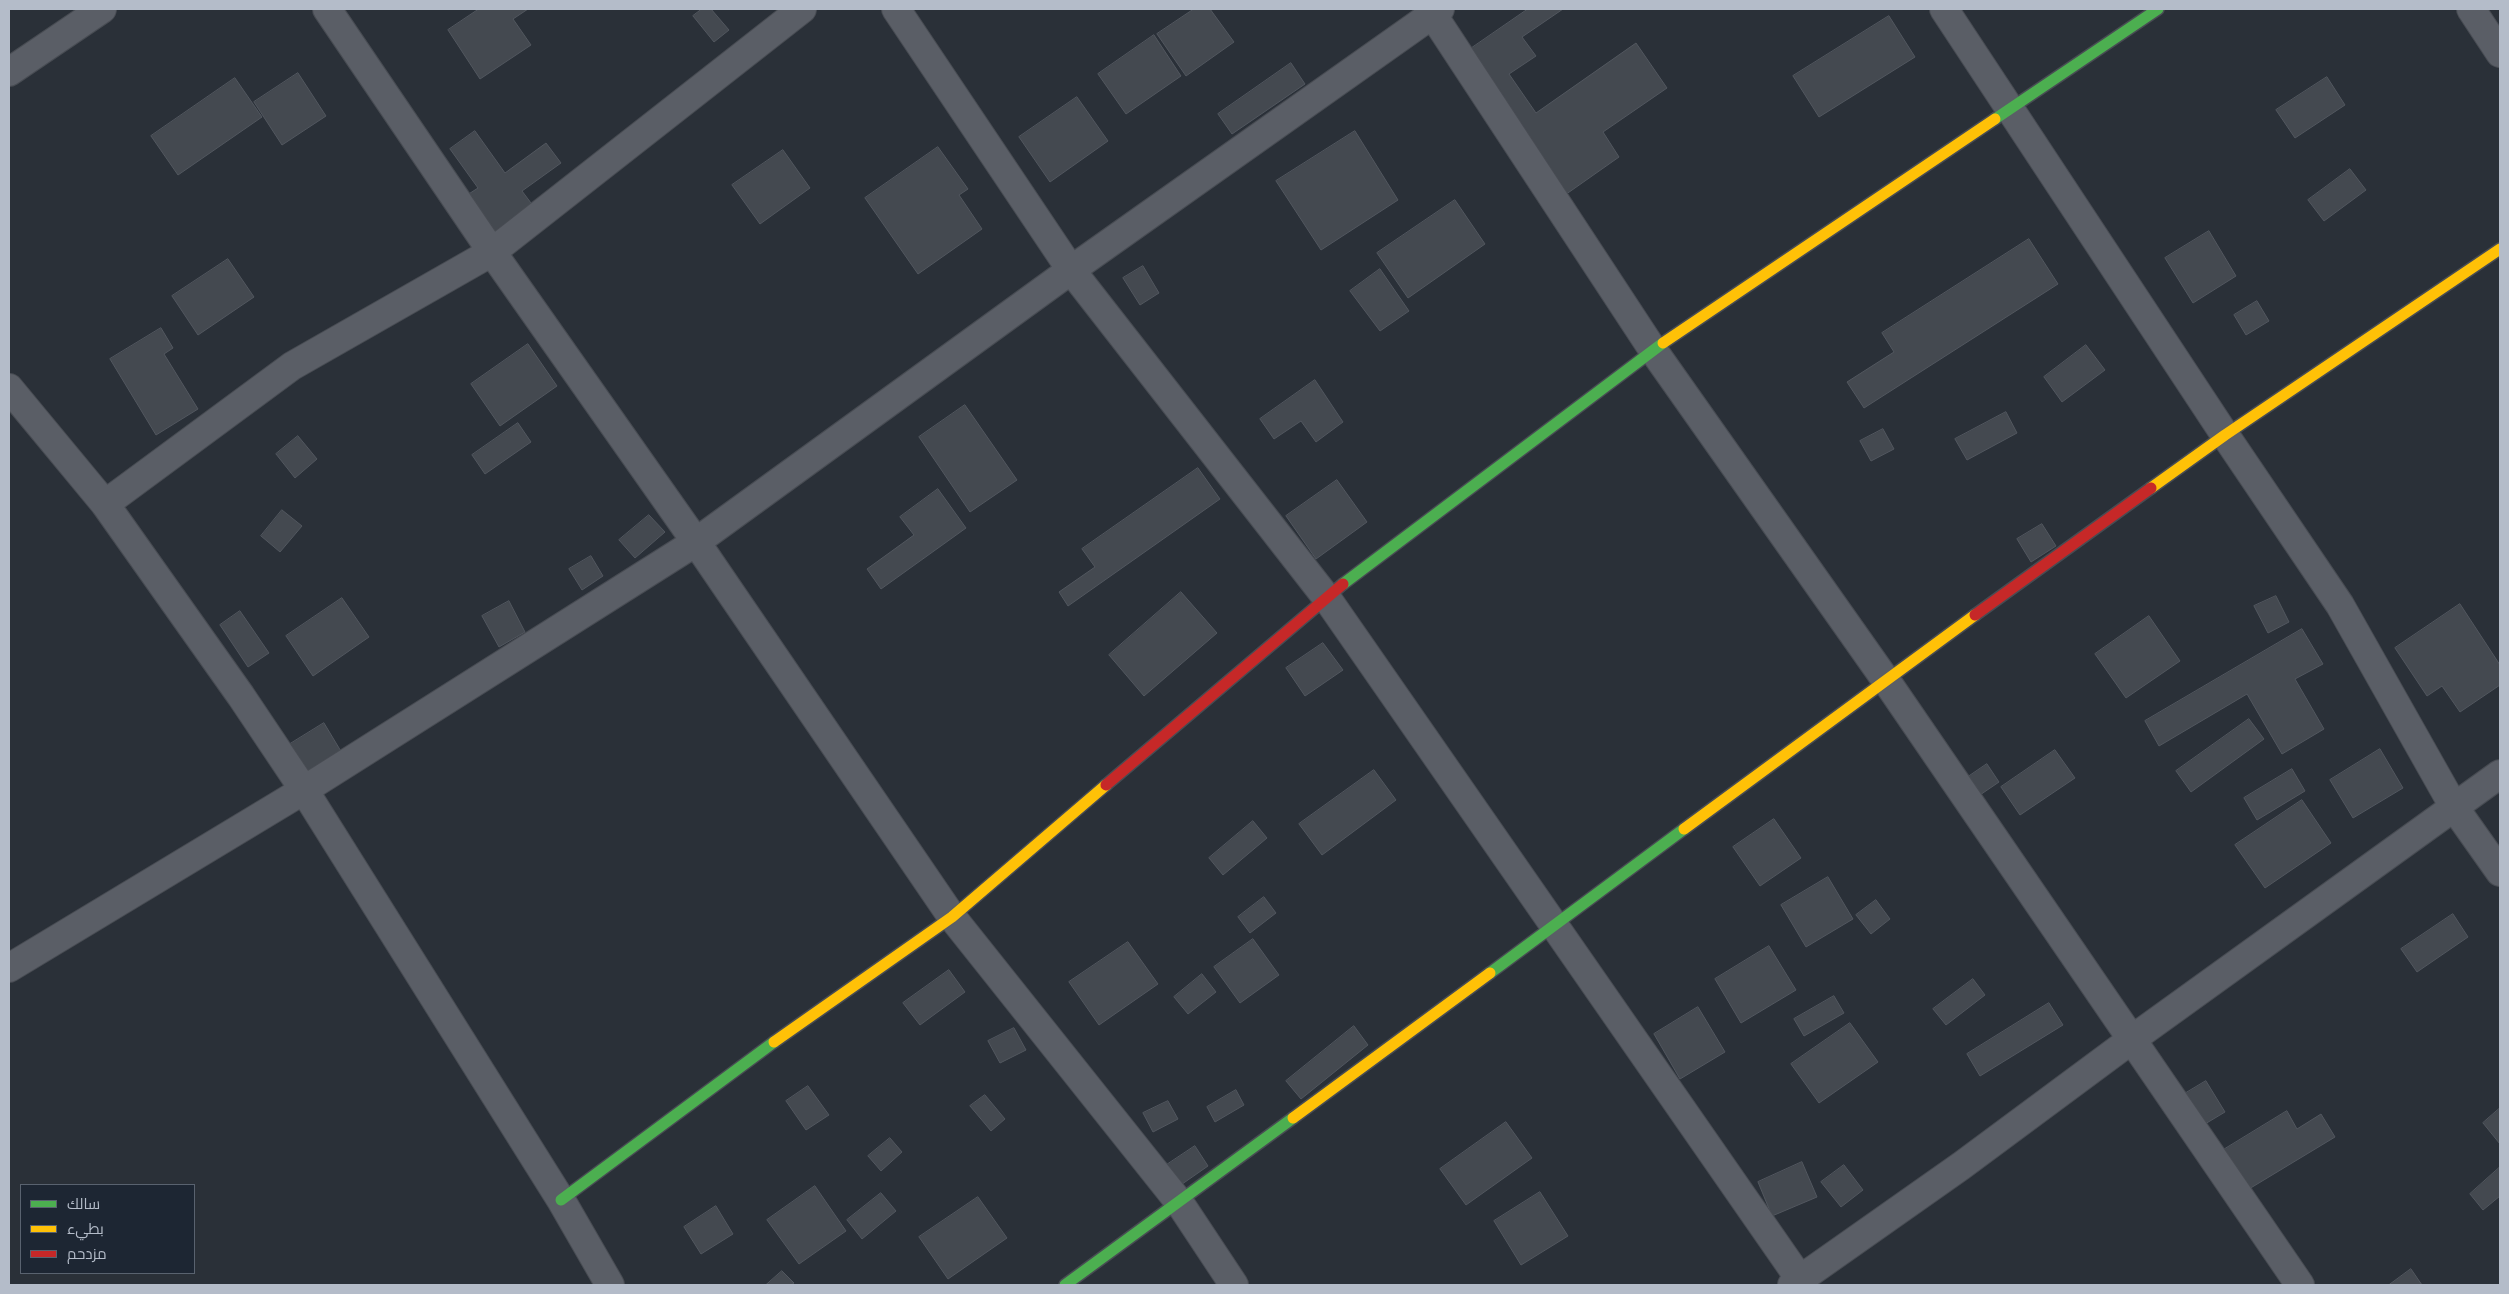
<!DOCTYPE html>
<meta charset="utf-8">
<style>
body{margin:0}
#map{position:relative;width:2509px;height:1294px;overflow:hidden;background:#2a3038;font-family:"Fira Sans Condensed",Cairo,sans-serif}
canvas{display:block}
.frame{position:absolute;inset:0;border:10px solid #b4bcc9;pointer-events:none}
.legend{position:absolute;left:20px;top:1184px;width:175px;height:90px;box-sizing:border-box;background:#1d2633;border:1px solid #59626f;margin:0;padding:6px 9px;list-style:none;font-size:15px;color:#b4bcc9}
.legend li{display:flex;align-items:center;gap:10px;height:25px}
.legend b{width:25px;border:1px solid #59626f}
</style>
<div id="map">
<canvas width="2509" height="1294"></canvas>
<div class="frame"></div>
<ul class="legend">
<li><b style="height:6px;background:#4caf50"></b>سالك</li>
<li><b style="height:6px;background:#ffc107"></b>بطيء</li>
<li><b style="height:6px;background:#c62828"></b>مزدحم</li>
</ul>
</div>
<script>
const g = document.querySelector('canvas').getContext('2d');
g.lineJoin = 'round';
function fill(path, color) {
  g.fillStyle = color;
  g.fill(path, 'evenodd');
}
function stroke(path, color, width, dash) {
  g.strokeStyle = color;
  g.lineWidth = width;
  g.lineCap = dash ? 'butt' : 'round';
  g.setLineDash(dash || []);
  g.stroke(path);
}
const building = new Path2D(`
 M479 9H528L513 19 531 45 480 79 448 30Z
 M702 9H711L729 30 714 42 693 16Z
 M1194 9H1210L1234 42 1186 76 1157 34Z
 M1528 9H1563L1522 37 1536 56 1509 74 1536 113 1636 43 1667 88 1603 132 1619 157 1565 195 1466 52Z
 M1889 16 1915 57 1819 117 1793 76Z
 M1154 35 1181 76 1126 114 1098 74Z
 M1291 63 1305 84 1232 134 1218 114Z
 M298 73 326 116 282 145 254 102Z
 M2327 77 2345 105 2295 138 2276 110Z
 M235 78 262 117 178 175 151 136Z
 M1077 97 1108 141 1050 182 1019 137Z
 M475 131 505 173 546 143 561 163 522 191 534 207 493 237 464 197 478 188 450 149Z
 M1355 131 1398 200 1321 250 1276 181Z
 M938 147 968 189 959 195 982 229 918 274 865 198Z
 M783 150 810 188 760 224 732 185Z
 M2350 169 2366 190 2324 221 2308 200Z
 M1455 200 1485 244 1408 298 1377 253Z
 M2209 231 2236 276 2193 303 2165 258Z
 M2029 239 2058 284 1864 408 1847 382 1894 352 1882 333Z
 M228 259 254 297 198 335 172 296Z
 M1143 266 1159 293 1140 305 1123 278Z
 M1380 269 1409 311 1380 331 1350 291Z
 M2257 301 2269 321 2246 335 2234 315Z
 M161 328 173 348 164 354 198 409 156 435 110 359Z
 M528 344 557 386 500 426 471 384Z
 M2086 345 2105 370 2062 402 2044 377Z
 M1315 380 1343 422 1316 442 1301 421 1274 439 1260 419Z
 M965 405 1017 480 970 512 919 437Z
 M2006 412 2017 433 1967 460 1955 439Z
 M518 423 531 442 485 474 472 455Z
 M1883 429 1894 449 1871 461 1860 441Z
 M298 436 317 459 295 478 276 454Z
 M1198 468 1220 499 1068 606 1059 592 1095 567 1082 549Z
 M1337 480 1367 522 1316 559 1286 516Z
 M938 489 966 528 881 589 867 569 914 535 900 517Z
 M282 510 302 526 280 552 261 536Z
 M649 515 665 532 635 558 619 540Z
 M2042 524 2056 546 2031 562 2017 539Z
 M591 556 603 576 582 590 569 569Z
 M1181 592 1217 633 1144 696 1109 655Z
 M2276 596 2289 622 2268 633 2254 606Z
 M342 598 369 637 313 676 286 636Z
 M509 601 525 632 499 647 482 616Z
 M2460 604 2500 665V685L2460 712 2442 686 2427 696 2395 648Z
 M240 611 269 653 248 667 220 625Z
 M2149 616 2180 661 2126 698 2095 654Z
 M2302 629 2323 664 2295 679 2324 729 2282 754 2247 694 2159 746 2145 721Z
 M1323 643 1343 670 1305 696 1286 668Z
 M2249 719 2264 739 2191 792 2176 771Z
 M324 723 345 758 303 783 282 749Z
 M2380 749 2403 788 2353 818 2330 780Z
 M2055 750 2075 778 2020 815 2001 787Z
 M1987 764 1999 782 1977 797 1965 779Z
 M2292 769 2305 791 2257 820 2244 798Z
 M1374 770 1396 800 1322 855 1299 824Z
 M2302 800 2331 843 2265 888 2235 845Z
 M1774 819 1801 858 1760 886 1733 847Z
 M1253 821 1267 838 1223 875 1209 858Z
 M1828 877 1853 919 1806 947 1781 905Z
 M1264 897 1276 913 1250 933 1238 917Z
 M1876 900 1890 919 1871 934 1856 915Z
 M2453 914 2468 937 2417 972 2401 949Z
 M1253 939 1279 975 1240 1003 1214 967Z
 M1128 942 1158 984 1099 1025 1069 982Z
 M1769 946 1796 990 1741 1023 1715 979Z
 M949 970 965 992 920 1025 903 1003Z
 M1202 974 1216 992 1188 1014 1174 997Z
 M1973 979 1985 995 1946 1025 1933 1009Z
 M1834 996 1844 1013 1804 1036 1794 1019Z
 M2049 1003 2063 1025 1980 1076 1967 1054Z
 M1698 1007 1725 1052 1680 1079 1654 1034Z
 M1850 1023 1878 1062 1819 1103 1791 1064Z
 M1354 1026 1368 1045 1301 1099 1286 1081Z
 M1014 1028 1026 1050 1000 1063 988 1041Z
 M2206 1081 2225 1112 2200 1127 2181 1096Z
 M808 1086 829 1115 806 1130 786 1101Z
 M1236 1090 1244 1105 1215 1122 1207 1107Z
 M985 1095 1005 1119 991 1131 970 1106Z
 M1168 1101 1178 1119 1153 1132 1143 1113Z
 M2500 1108V1144L2483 1123Z
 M2287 1111 2297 1129 2321 1114 2335 1137 2244 1192 2220 1152Z
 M1506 1122 1532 1158 1466 1205 1440 1169Z
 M890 1138 902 1152 881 1171 868 1156Z
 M1195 1146 1208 1166 1175 1189 1162 1168Z
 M1802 1162 1817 1197 1772 1216 1758 1182Z
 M1844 1165 1863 1190 1841 1207 1821 1182Z
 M2500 1167V1196L2483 1210 2470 1194Z
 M815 1186 846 1231 799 1264 767 1220Z
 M1540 1192 1568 1236 1521 1265 1494 1221Z
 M881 1193 896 1211 862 1239 847 1220Z
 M978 1197 1007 1238 948 1279 919 1237Z
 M716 1206 733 1234 701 1254 684 1227Z
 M2411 1269 2422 1285H2389Z
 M782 1271 794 1283 791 1285H766Z`);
fill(building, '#444950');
stroke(building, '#52575f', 1);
const street = new Path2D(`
 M327 9 492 252 696 542 952 917 1179 1202 1234 1285
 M896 9 1071 270 1326 597 1804 1285
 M1429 9 1653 350 1885 679 2300 1285
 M1944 9 2225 435 2340 605 2454 807 2500 872
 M2471 9 2500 53
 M9 72 102 9
 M9 388 105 504 241 696 304 790 561 1200 610 1285
 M105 504 292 366 492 252 802 9
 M9 968 304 790 696 542 1071 270 1440 9
 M1792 1285 1961 1166 2131 1040 2500 774`);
const fast = new Path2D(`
 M1995 119 2158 9
 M1343 584 1663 343
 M1490 973 1684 829
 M561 1200 774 1042
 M1065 1285 1293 1118`);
const slow = new Path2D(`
 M1663 343 1995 119
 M2151 488 2225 435 2500 249
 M1684 829 1975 615
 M774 1042 952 917 1106 785
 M1293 1118 1490 973`);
const jam = new Path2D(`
 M1975 615 2151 488
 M1106 785 1343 584`);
stroke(street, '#484c53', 30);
stroke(fast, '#484c53', 14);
stroke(slow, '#484c53', 14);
stroke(jam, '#484c53', 14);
stroke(street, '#5a5e66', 28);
stroke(fast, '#4caf50', 11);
stroke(slow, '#ffc107', 11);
stroke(jam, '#c62828', 11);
</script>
